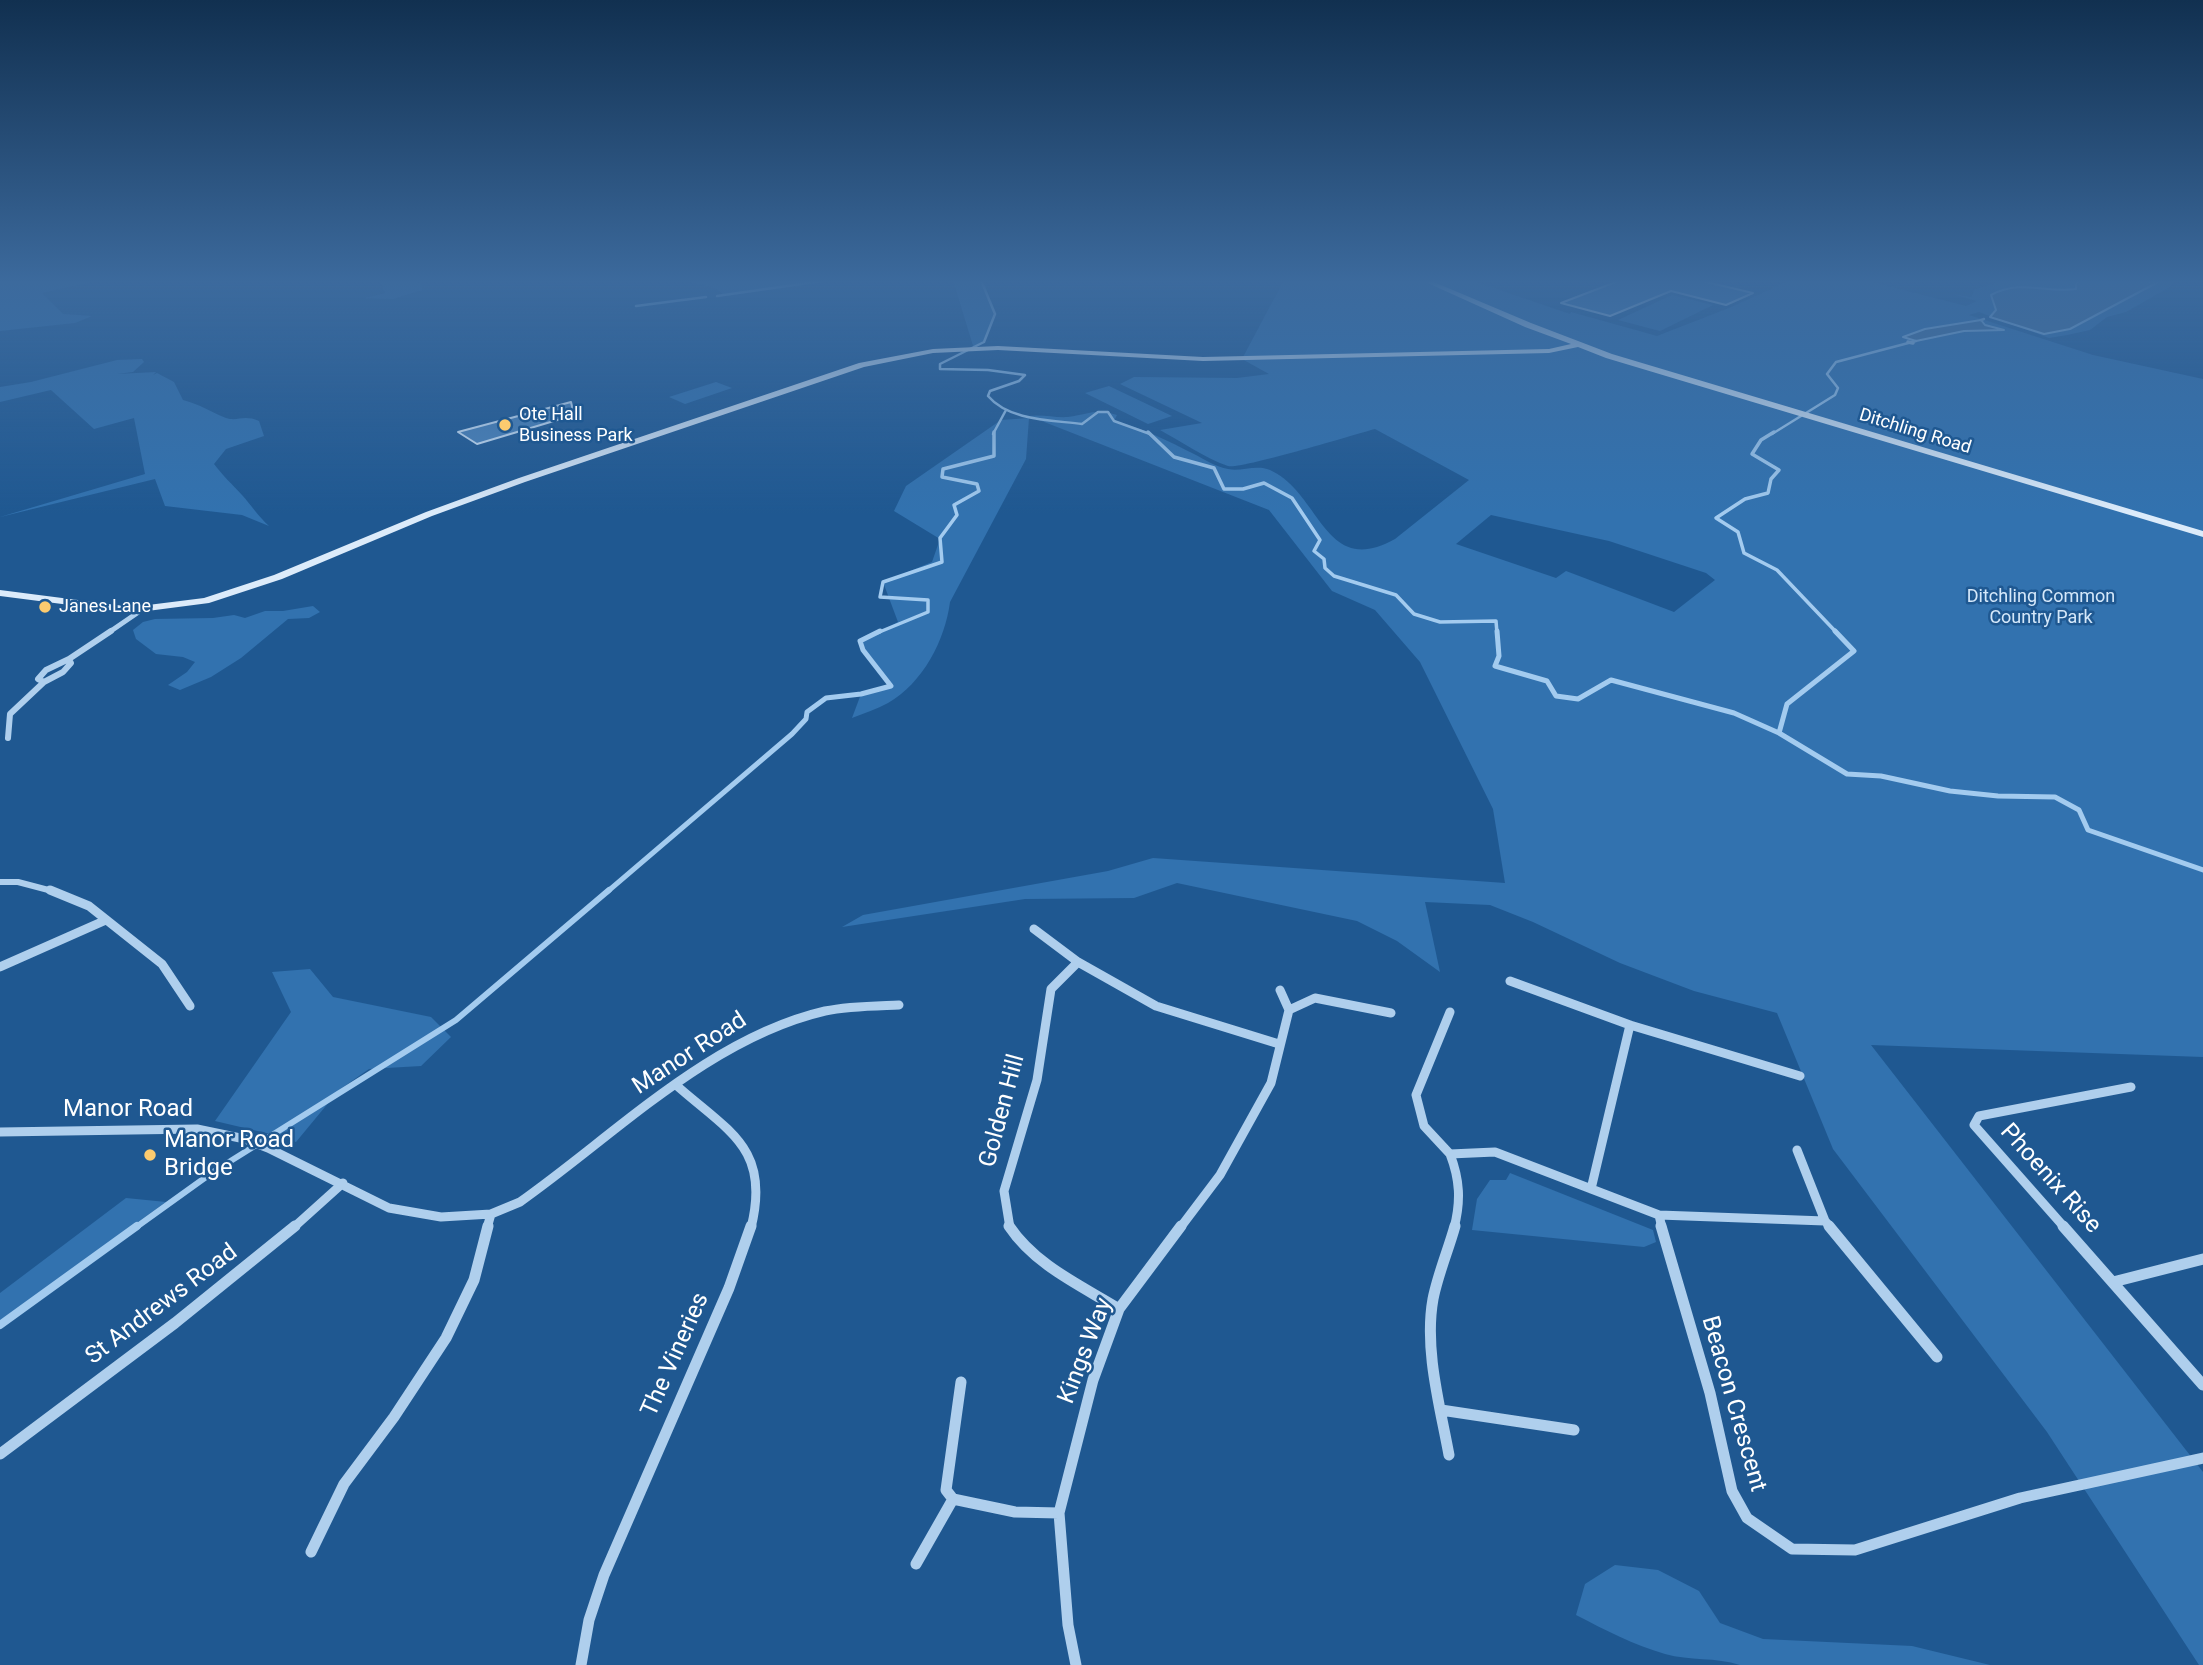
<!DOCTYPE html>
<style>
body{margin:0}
canvas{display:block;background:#1f5891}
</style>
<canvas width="2203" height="1665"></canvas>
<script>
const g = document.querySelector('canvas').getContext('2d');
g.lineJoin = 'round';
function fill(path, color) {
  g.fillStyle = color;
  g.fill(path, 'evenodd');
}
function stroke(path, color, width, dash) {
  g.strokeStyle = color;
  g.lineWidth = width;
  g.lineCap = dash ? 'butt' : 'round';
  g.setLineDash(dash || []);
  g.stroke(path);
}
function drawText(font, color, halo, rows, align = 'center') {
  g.font = font + ' Roboto,sans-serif';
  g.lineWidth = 5;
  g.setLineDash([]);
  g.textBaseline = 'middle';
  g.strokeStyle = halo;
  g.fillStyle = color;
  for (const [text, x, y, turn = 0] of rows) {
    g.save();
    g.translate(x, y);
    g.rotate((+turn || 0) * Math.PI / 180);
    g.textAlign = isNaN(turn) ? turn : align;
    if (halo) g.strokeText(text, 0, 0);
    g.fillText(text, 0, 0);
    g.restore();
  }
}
fill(new Path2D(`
 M0 280H100L42 293 63 314 92 316 75 323 0 331Z
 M380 280H415V282L421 284 422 290 393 299 364 298 385 293Z
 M678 280H830L725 296C714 284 694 283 678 280Z
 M953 280H981L995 314 984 342 974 349Z
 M1284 280H1470L1570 314 1571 312 1657 336 1729 308 1791 280H1864L1966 306 1977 301 1952 294 1971 297 1975 289 2004 281 2174 280 2170 287 2126 312 2107 317 2090 330 2067 335 2049 338 1979 312 1969 315 2093 355 2203 379V1057L1871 1045 2203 1472V1665H2199L2047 1432 1833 1149 1777 1013 1694 991 1620 963 1533 922 1490 905 1425 902 1440 972 1397 941 1357 921 1177 883 1134 898 1025 899 842 927 863 915 1108 871 1153 858 1505 883 1493 809 1420 662 1375 610 1332 591 1269 510 1029 416C1042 414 1055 418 1068 417 1090 414 1095 408 1117 415L1114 421C1143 428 1168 441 1194 454 1204 459 1216 467 1228 469 1241 472 1256 464 1270 470 1321 493 1324 579 1395 539L1469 480 1375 429C1353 435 1238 470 1228 466 1205 458 1182 442 1160 430L1202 423 1120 384 1134 377 1237 378 1269 374 1242 359ZM1491 515 1609 541 1706 573 1715 580 1674 612 1566 571 1556 578 1456 544Z
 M1672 295 1713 305 1660 331 1618 320Z
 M142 359 144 362 133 372 117 374 156 372 153 375 157 373 174 382 183 400C199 404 211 412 226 418 238 422 243 414 259 421L264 436 226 449 214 464C223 476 232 484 242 495 251 505 258 516 269 526L242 515 165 506 155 479 0 517 145 474 134 418 94 429 51 390 0 402V387L31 382 117 360Z
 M716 382 732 388 685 404 669 397Z
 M1109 386 1172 416 1148 424 1085 393Z
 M1029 418 1026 459 950 602C945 640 923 683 888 703 877 709 864 713 852 718L861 694 890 686 863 650 860 641 898 622 883 582 932 562 940 539 894 511 906 486 1001 420Z
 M313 606 320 612 309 618 288 619 241 658 211 677 180 690 168 685 187 672 195 662 183 657 156 654 136 639 133 630 143 622 155 619 213 618 234 615 245 618 265 611H283Z
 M310 969 333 997 431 1017 451 1037 421 1066 369 1069 339 1090 296 1142 283 1137 215 1121 291 1012 272 972Z
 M1510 1173 1653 1230 1656 1242 1644 1247 1472 1230 1477 1199 1490 1180H1506Z
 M126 1198 166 1202 0 1321V1293Z
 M1615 1565 1658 1570 1699 1591 1720 1623 1763 1639 1912 1646 1990 1665H1740C1716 1657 1690 1661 1665 1654 1634 1645 1605 1630 1576 1615L1585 1584Z`), '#3272af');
const water = new Path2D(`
 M2085 280 2158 282 2070 329 2044 334 1990 317 1996 310 1991 295C2021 279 2044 293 2076 289V282Z
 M1981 320 1985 325 2004 330 1964 331 1916 341 1903 337 1925 329Z`);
fill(water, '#476f98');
stroke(water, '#a3cbef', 2);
stroke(new Path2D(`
 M981 280 995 314 984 342 940 364V369L988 370 1025 375 1019 381 990 391 988 396C1009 421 1052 420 1082 424L1098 412H1108L1114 421 1150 434
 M717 296 829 280
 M636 306 706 297
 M1981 320 1984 319
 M1806 413 1835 395 1838 388 1827 374 1836 362 1916 341
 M993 434 1006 410
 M1772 434 1801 416`), '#a3cbef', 2.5);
stroke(new Path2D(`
 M1148 432 1174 457 1214 468 1224 489H1243L1264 483 1292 498 1320 540 1314 551 1324 559 1325 568 1334 576 1396 595 1414 614 1440 622 1496 621 1497 633
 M1774 432 1761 440 1752 454 1779 470 1771 479 1768 493 1745 499 1716 518 1738 532 1744 553 1777 570 1837 633
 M877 633 928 612V600L880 597 883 582 942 562 940 538 957 515 954 505 979 491 977 484 942 477 943 469 994 456V432`), '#a3cbef', 3.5);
stroke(new Path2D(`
 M1497 631 1499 656 1495 666 1547 681 1556 696 1578 699 1611 680 1734 713 1779 733 1847 774 1881 776 1950 791 1998 796 2055 797 2079 810 2088 830 2203 870
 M1779 733 1787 704 1854 651 1835 631
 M607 892 792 734 806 719 807 712 826 698 861 694 891 686 863 650 860 641 880 631`), '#a3cbef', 5);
stroke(new Path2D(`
 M135 1228 213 1172 456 1020 609 890`), '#a3cbef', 6);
stroke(new Path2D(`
 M0 1325 137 1226`), '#a3cbef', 8);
const building = new Path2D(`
 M1621 280H1698L1753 293 1726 305 1671 291 1610 316 1561 303Z
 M571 402 574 415 477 444 458 432Z`);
fill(building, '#4b83ba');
stroke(building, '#d5e8fa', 2);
stroke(new Path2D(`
 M1908 342 1913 343`), '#afcfed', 3.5);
stroke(new Path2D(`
 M108 633 143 609`), '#afcfed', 5);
stroke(new Path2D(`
 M69 659 71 663 63 672 44 682 38 679 46 670Z
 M69 659 111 631
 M8 738 10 714 44 682
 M0 882H18L56 892`), '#afcfed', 6);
stroke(new Path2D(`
 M50 890 89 906 162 964 190 1006
 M1034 929 1078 962 1156 1006 1279 1044
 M0 967 106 920
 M1510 981 1630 1025 1800 1076
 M1289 1010 1315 998 1391 1013
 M1450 1012 1416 1095 1424 1126 1450 1154
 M676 1085C729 1132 771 1148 751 1228
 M0 1132 197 1129 245 1139 268 1148 389 1208 441 1217 491 1214 520 1202C615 1135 709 1038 825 1011 849 1006 874 1006 899 1005
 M1797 1150 1825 1221 1831 1228
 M1591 1189 1630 1025
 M1659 1215 1825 1221
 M293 1228 343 1183
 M487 1228 491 1214
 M1010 1228 1004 1191 1037 1080 1051 989 1078 962
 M1180 1228 1220 1175 1271 1083 1289 1010 1280 990
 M1454 1228C1461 1201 1460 1180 1450 1154L1495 1152 1659 1215 1662 1228
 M2065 1228 1974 1125 1979 1116 2131 1087`), '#afcfed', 9);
stroke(new Path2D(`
 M1009 1226C1035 1265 1080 1285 1119 1309
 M1661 1226 1710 1393 1732 1491 1747 1518 1792 1549 1855 1550 2020 1498 2203 1458
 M1829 1226 1937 1357
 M2063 1226 2203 1385
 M2113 1282 2203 1259
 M961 1382 946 1490 953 1499 1015 1512 1059 1513
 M1441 1410 1574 1430
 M0 1454 175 1323 295 1226
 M1449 1455C1440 1406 1424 1349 1433 1299 1438 1274 1448 1251 1455 1226
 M311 1552 344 1484 394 1417 446 1338 474 1280 488 1226
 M916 1564 953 1499
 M581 1665 589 1620 604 1575 729 1288 751 1226
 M1076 1665 1068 1625 1059 1513 1093 1380 1119 1309 1181 1226`), '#afcfed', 11);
fill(new Path2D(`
 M1421 280H1429L1531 323 1612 354 2203 531V537L1606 358 1578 347 1549 353 1203 361 998 350 933 353 864 367 525 482 432 516 282 579 209 603 132 613 0 596V590L132 607 204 598 274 575 426 512 519 478 859 363 933 349 998 346 1203 357 1549 349 1571 344 1525 327Z`), '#dcebfa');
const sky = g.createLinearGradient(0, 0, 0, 513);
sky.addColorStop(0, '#113050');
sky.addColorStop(0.55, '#3c6a9d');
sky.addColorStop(1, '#3c6a9d00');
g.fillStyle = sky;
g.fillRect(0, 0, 2203, 513);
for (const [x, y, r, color] of [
 [505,425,7,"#fccb6f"],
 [45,607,7,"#fccb6f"],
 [150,1155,7,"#fccb6f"]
]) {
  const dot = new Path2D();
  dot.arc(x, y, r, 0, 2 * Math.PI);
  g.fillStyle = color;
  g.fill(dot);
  stroke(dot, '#1f5891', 2.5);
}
drawText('18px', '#fff', '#1f5891', [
 ["Ote Hall",519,415],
 ["Business Park",519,436],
 ["Janes Lane",59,607]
], 'left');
drawText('18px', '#fff', '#1f5891', [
 ["Ditchling Road",1915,432,17]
]);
drawText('18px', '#d5e8fa', '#1f5891', [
 ["Ditchling Common",2041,597],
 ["Country Park",2041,618]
]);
drawText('24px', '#fff', '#1f5891', [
 ["Manor Road",690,1054,-33],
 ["Manor Road",128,1110],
 ["Golden Hill",1003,1111,-75],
 ["Phoenix Rise",2050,1179,48],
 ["St Andrews Road",162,1305,-37],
 ["Kings Way",1086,1351,-69],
 ["The Vineries",676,1355,-66],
 ["Beacon Crescent",1733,1404,74]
]);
drawText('24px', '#fff', '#1f5891', [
 ["Manor Road",164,1141],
 ["Bridge",164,1169]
], 'left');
</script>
